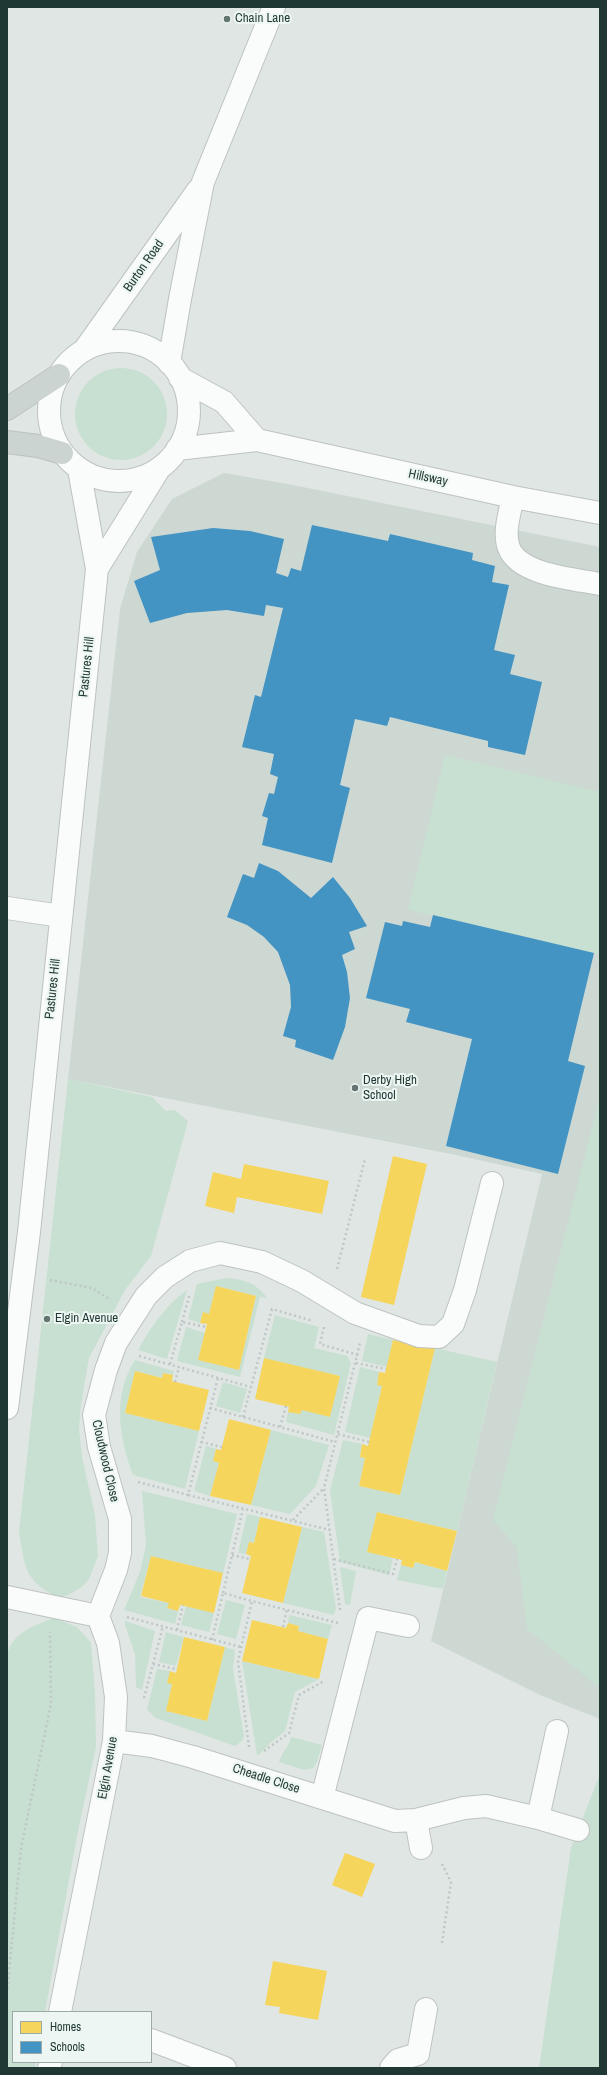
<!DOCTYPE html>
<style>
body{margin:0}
#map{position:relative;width:607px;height:2075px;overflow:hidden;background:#e0e6e3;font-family:"Archivo Narrow",sans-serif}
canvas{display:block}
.frame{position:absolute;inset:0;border:8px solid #1f3833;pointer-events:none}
.legend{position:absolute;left:12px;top:2011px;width:140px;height:52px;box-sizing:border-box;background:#edf6f2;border:1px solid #9baaa6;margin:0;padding:5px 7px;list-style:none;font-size:12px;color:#1f3833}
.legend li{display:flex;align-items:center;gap:8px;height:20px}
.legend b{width:20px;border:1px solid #9baaa6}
</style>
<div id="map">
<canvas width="607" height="2075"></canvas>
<div class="frame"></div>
<ul class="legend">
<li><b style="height:11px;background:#f6d55c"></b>Homes</li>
<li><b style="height:11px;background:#4393c3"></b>Schools</li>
</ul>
</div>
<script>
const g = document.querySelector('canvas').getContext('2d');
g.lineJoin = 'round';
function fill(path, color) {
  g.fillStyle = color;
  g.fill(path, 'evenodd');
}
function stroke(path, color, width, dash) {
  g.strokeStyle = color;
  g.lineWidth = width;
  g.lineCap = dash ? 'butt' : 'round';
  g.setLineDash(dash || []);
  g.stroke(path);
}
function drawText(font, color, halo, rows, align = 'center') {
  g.font = font + ' "Archivo Narrow",sans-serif';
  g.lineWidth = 4;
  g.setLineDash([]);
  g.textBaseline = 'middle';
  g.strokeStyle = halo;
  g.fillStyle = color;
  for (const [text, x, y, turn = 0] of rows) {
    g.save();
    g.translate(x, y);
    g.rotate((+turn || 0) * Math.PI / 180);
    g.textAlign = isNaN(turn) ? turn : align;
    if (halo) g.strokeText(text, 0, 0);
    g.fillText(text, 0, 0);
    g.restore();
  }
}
fill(new Path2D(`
 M224 473 288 484 600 547V1719L540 1695 431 1641 542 1174 456 1155 68 1079 120 609 137 552 172 499Z`), '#cdd8d3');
fill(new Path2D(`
 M75 414a46 46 0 1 1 92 0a46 46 0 1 1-92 0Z
 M445 755 600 792V955L408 910Z
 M68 1079 152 1097 166 1111 175 1110 188 1121 151 1256 125 1290 89 1358 81 1404 79 1429 82 1457 95 1515 98 1556 89 1579 82 1587 70 1594 60 1598C24 1582 25 1567 19 1532Z
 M600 1096V1688L527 1629 517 1547 493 1520Z
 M226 1278C243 1279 257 1283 267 1298L260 1297 240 1377 177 1361 186 1327 205 1333 198 1360 239 1369 256 1296 216 1286 209 1314 203 1313 200 1323 188 1319 197 1284Z
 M187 1290 167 1359 138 1350C150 1328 166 1305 187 1290Z
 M275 1315 319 1327 314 1348 347 1356 351 1363 334 1435 286 1422 288 1412 300 1414 302 1410 264 1358Z
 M368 1334 393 1340 387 1367 362 1361Z
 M435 1348 497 1362 457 1531 378 1512 368 1552 393 1558 389 1575 340 1562 330 1490 343 1440 362 1444 360 1457 365 1458 359 1486 400 1495Z
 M135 1360 174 1371 173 1375 164 1373 162 1378 136 1371 125 1413 199 1431 185 1489 133 1475C119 1437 112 1396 135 1360Z
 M360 1367 379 1372 377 1384 382 1386 370 1438 345 1432Z
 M223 1382 247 1389 240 1413 216 1406Z
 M271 1430 329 1445 316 1486 290 1514 251 1505Z
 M206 1446 216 1449 213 1461 219 1463 210 1496 194 1491Z
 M142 1491 237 1514 223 1573 151 1556 140 1597 169 1603 167 1608 178 1611 175 1624 124 1610 140 1572 146 1545Z
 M247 1514 260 1517 254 1543 249 1542 246 1554 238 1553Z
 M302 1527 324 1532 336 1608 334 1615 283 1603Z
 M415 1562 447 1571 443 1589 397 1580 401 1565 413 1568Z
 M340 1567 356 1571 350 1605 345 1604Z
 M226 1600 245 1605 236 1639 217 1634Z
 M186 1606 214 1613 209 1632 181 1625Z
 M289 1615 332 1625 328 1639 298 1631 299 1626 288 1623Z
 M54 1618 77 1627 91 1643 95 1694 96 1747 78 1831 45 2012H13V2062H36L35 2068H7V1655C12 1633 34 1625 54 1618Z
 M125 1621 155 1631 142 1690 136 1687 135 1654 125 1625Z
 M166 1632 184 1637 176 1666 159 1662Z
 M225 1647 235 1650 233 1669 244 1736 242 1741 235 1746 232 1745 156 1718 147 1710 157 1669 170 1671 172 1684 166 1711 207 1721Z
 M242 1661 319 1679 295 1692 285 1731 270 1743 259 1755H257Z
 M291 1737 322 1745 317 1762 313 1768 304 1770 279 1762C282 1752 289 1747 291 1737Z
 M600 1774V2068H539L571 1848Z`), '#c8e0d1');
fill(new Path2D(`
 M393 1156 427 1164 394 1305 361 1297Z
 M244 1164 329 1181 322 1214 237 1197 234 1213 205 1206 213 1172 241 1179Z
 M216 1286 256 1296 239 1370 198 1360 207 1324 200 1323 203 1312 209 1314Z
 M393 1340 435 1348 400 1495 359 1486 365 1458 360 1457 362 1444 368 1446 382 1386 377 1385 379 1372 385 1373Z
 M264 1358 340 1376 330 1417 302 1410 300 1414 288 1412 289 1407 255 1399Z
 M135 1371 162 1378 163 1373 173 1375 172 1381 209 1390 199 1431 125 1413Z
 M229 1419 271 1430 251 1505 210 1496 219 1463 213 1461 216 1449 221 1450Z
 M377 1512 457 1531 447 1571 415 1562 413 1568 401 1565 402 1560 367 1552Z
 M260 1517 302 1527 283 1603 242 1593 251 1556 246 1554 249 1542 254 1543Z
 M151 1556 223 1573 214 1613 180 1605 178 1611 167 1608 169 1603 141 1596Z
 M252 1620 286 1628 288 1623 299 1626 298 1631 328 1639 319 1679 242 1661Z
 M184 1637 225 1647 207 1721 166 1711 172 1684 167 1683 170 1671 176 1673Z
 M345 1853 375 1864 362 1897 332 1885Z
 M273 1961 327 1971 318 2020 279 2013 280 2007 265 2005Z`), '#f6d55c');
fill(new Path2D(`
 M312 525 388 541 390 534 473 553 472 560 495 566 492 582 509 585 494 650 515 655 510 674 542 682 525 755 488 747V741L390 717 387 726 355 719 340 785 350 788 332 863 262 845 268 818 262 816 269 793 274 794 278 777 270 774 274 754 242 747 255 695 261 697 283 608 266 605 264 616 227 610 187 613 150 623 134 581 160 570 151 537 213 528 250 531 284 539 276 573 288 577 291 568 301 571Z
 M259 863 278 871 311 898 333 877 350 898 367 926 349 932 355 949 342 955 347 972 350 998 345 1027 333 1060 295 1047 296 1040 283 1036 291 1007 290 985 278 952 264 937 247 925 227 917 243 874 254 878Z
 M433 915 594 953 568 1061 585 1066 558 1174 446 1146 472 1039 406 1022 410 1009 366 998 385 922 402 926 403 921 430 927Z`), '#4393c3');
const minor = new Path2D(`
 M49 411a70 70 0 1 1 140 0a70 70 0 1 1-140 0Z
 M85 349 198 190
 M169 363 180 299 203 182 274 7
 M180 378 224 402 257 440
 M177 449 257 440 513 497 600 513
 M513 497C510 512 503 533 509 548 519 575 575 579 600 584
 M97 569 159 469
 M7 908 61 916
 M7 1408 29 1232 97 569 79 469
 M7 1597 98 1616
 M98 1616 116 1570 120 1553V1519L99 1447 94 1415 106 1370 116 1343 146 1296 165 1277 190 1261 220 1253 262 1262 302 1281 355 1313 419 1336 439 1337 453 1324 465 1290 492 1183
 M114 1741 152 1746 193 1757 395 1821 416 1820 464 1808 486 1806 538 1818 578 1830
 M322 1798 368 1618 408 1626
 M538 1818 557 1731
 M416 1820 421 1848
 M60 2012 114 1741 116 1697 108 1643 98 1616
 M151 2040 225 2068
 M49 2068 51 2062
 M391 2068 398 2060 418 2054 426 2009`);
const major = new Path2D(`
 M7 409 59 375
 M7 442 38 446 62 453`);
stroke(minor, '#bdc3c0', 24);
stroke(major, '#bac3c0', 24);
stroke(new Path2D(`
 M337 1269 365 1159
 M50 1280 92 1288 111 1300
 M182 1322 190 1293
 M324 1327 320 1344 358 1355
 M139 1356 251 1387 272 1309 313 1321
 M356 1363 386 1369
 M170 1364 182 1322 206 1327
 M175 1382 179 1367
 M210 1408 335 1442
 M243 1417 251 1387
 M280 1427 286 1406
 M338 1434 369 1442
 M201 1442 222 1447
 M138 1482 188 1495 218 1378
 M188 1495 330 1530
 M293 1520 324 1488
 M232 1555 250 1559
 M334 1559 393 1574 397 1559
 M223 1593 243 1509
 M340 1610 324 1488 360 1343
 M127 1617 241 1647
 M283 1627 287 1609
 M177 1630 183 1605
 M212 1640 223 1593 252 1601
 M153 1664 176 1669
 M144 1698 163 1626
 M249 1747 238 1661 252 1601 338 1623 339 1621
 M264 1751 289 1733 299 1695 324 1681
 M442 1943 451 1882 442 1864
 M7 1994 21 1848 51 1704 50 1632`), '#bec7c5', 2.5, [2, 3]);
stroke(minor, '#fafbfb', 22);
stroke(major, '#ccd4d2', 22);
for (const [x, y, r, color] of [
 [227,19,4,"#637571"],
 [355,1088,4,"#637571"],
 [47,1319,4,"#637571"]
]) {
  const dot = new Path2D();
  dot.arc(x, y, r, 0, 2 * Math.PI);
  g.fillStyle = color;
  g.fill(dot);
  stroke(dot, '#edf6f2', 1.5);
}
drawText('13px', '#1f3833', '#edf6f2', [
 ["Chain Lane",235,19],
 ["Derby High",363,1081],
 ["School",363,1096],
 ["Elgin Avenue",55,1319]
], 'left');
drawText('13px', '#1f3833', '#edf6f2', [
 ["Burton Road",144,266,-55],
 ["Hillsway",428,478,12],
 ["Pastures Hill",87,667,-84],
 ["Pastures Hill",53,989,-84],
 ["Cloudwood Close",105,1461,77],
 ["Elgin Avenue",108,1768,-80],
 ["Cheadle Close",266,1779,18]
]);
</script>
